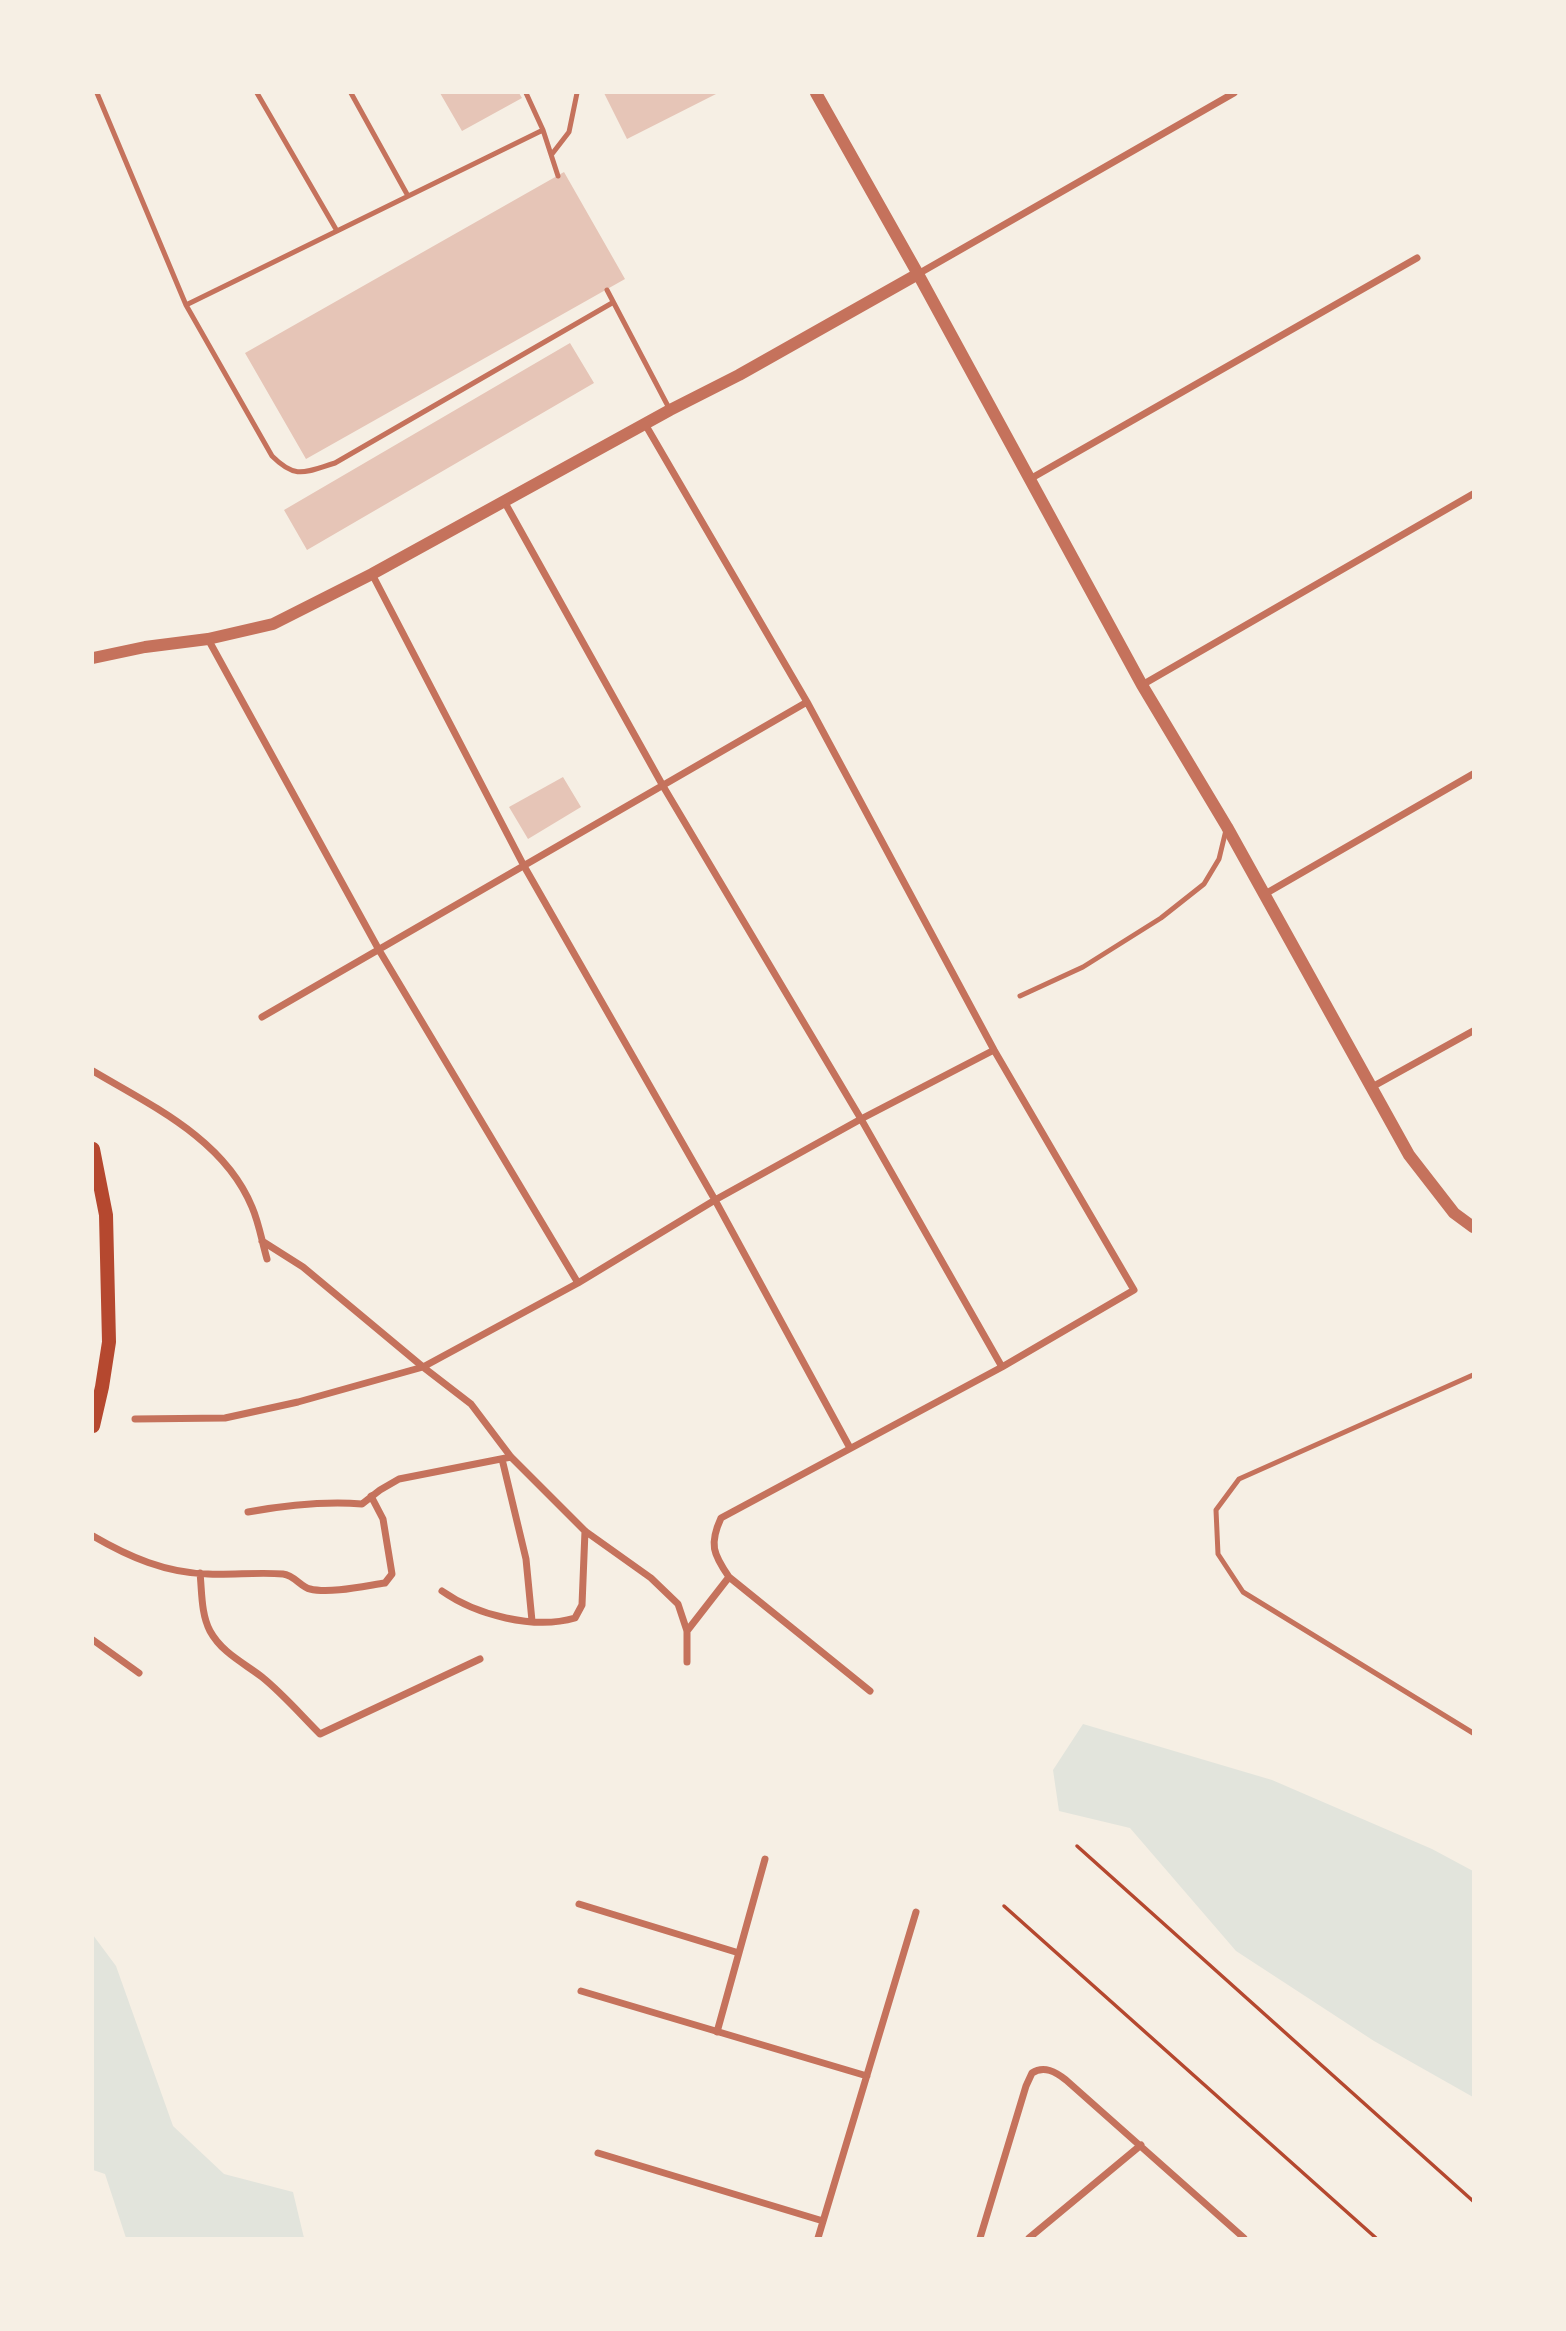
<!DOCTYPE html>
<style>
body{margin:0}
#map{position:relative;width:1566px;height:2331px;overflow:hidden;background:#f6efe4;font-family:Figtree,sans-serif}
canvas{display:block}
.frame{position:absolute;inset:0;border:94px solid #f6efe4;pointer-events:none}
</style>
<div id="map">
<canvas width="1566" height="2331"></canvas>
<div class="frame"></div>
</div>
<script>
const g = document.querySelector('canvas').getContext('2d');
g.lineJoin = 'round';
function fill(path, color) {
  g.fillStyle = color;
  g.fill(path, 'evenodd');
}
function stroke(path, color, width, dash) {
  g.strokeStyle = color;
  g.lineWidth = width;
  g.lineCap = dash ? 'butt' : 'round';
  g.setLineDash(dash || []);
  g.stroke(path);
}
fill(new Path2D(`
 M1083 1724 1272 1780 1432 1849 1473 1871V2097L1374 2041 1236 1951 1130 1828 1059 1811 1053 1770Z
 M93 1935 116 1966 173 2126 224 2174 293 2192 304 2238H126L105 2174 93 2170Z`), '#e2e4dc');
fill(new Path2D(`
 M440 93H519L522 98 462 131Z
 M604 93H718L627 139Z
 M564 172 625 279 306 459 245 353Z
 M570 343 594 383 307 550 284 510Z
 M563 777 581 807 528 839 509 807Z`), '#e6c5b7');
stroke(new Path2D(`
 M1077 1846 1473 2201
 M1004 1906 1376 2238`), '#b5482f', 3.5);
stroke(new Path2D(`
 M97 93 186 305 272 456C296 480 305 472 335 463L612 303
 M257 93 337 231
 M351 93 408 196
 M526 93 543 130 558 176
 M552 154 569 132 577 93
 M607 290 670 410
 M186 305 543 130
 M1020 996 1083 967 1161 918 1204 884 1219 859 1226 830
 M1473 1375 1239 1479 1216 1510 1218 1554 1243 1592 1473 1733`), '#c5725c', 5);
stroke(new Path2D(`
 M918 274 1234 93
 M645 424 807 702 994 1050 1134 1290 1002 1367 721 1518C709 1544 713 1554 729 1577L687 1631
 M1030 479 1417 258
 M504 501 663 786 861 1119 1002 1367
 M372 574 524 866 715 1200 850 1448
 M208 639 379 950 578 1283
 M1142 685 1473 494
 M1265 894 1473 774
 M262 1017 807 702
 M93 1071C152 1106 224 1139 252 1207 259 1223 262 1242 267 1259
 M1372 1087 1473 1031
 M262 1241 303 1267 423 1367 471 1404 511 1457 585 1531 651 1578 678 1604 687 1631V1662
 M135 1419 225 1418 298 1402 423 1367 578 1283 715 1200 861 1119 994 1050
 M502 1459 526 1559 532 1621
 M248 1512C287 1505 323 1501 362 1504L380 1490 399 1479 511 1457
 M93 1536C129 1557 166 1573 208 1574 233 1575 259 1572 283 1574 294 1575 301 1587 310 1589 329 1594 365 1586 385 1583L392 1574 383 1519 371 1496
 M200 1573C202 1592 201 1614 210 1631 222 1653 244 1663 262 1677 283 1694 301 1715 320 1734L480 1659
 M729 1577 870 1691
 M442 1591C476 1615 534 1630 575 1618L582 1605 585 1531
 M93 1640 139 1673
 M579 1904 739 1953
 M581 1991 867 2076
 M717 2032 765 1859
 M598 2153 823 2221
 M818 2238 916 1912
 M980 2238 1026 2086 1032 2073C1044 2065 1056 2072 1066 2080L1244 2238
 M1029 2238 1141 2145`), '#c5725c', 7);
stroke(new Path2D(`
 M816 93 918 274 1142 685 1227 827 1409 1155 1454 1213 1473 1227
 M93 658 145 647 208 639 273 624 372 574 670 410 739 375 918 274`), '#c5725c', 12);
stroke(new Path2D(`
 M93 1149 106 1215 109 1342 102 1387 93 1426`), '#b5482f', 14);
</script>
